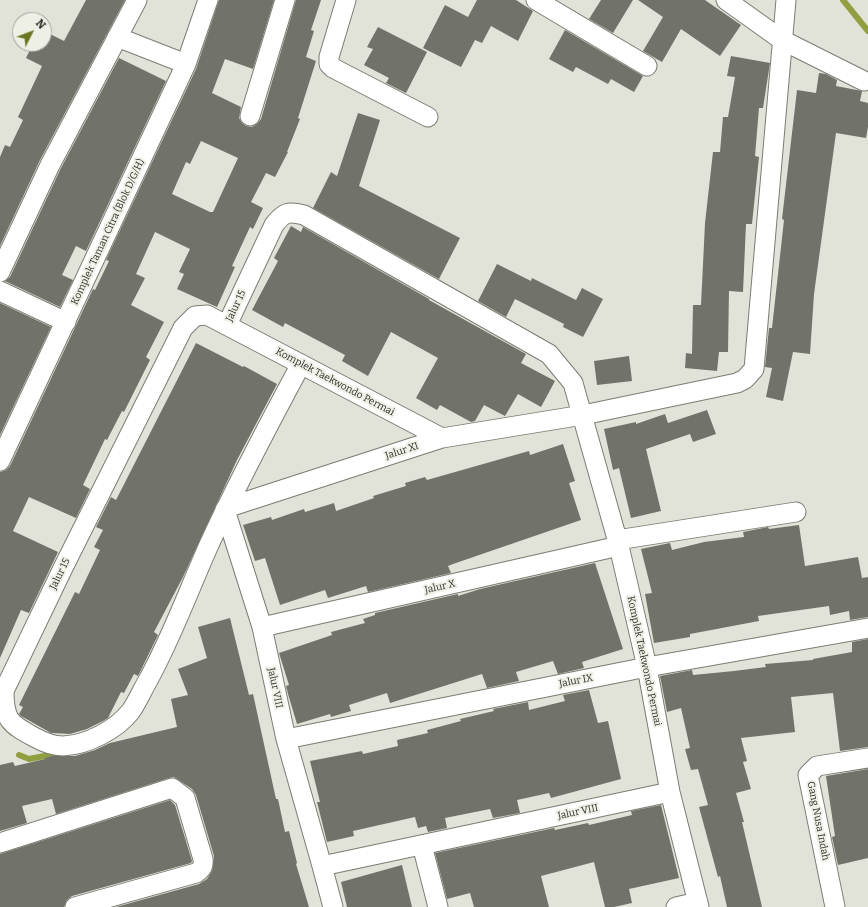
<!DOCTYPE html>
<style>
body{margin:0}
#map{position:relative;width:868px;height:907px;overflow:hidden;background:#e1e3d9;font-family:Bitter,serif}
canvas{display:block}
.north{position:absolute;left:12px;top:12px;width:40px;height:40px;box-sizing:border-box;background:#eef0e6;border:1px solid #a1a39b;border-radius:50%;rotate:48deg;font-size:11px;font-weight:700;line-height:16px;text-align:center;color:#2e2f2b}
.north::after{content:'';display:block;margin:auto;width:14px;height:18px;background:#6a7620;clip-path:polygon(50% 0,100% 100%,50% 72%,0 100%)}
</style>
<div id="map">
<canvas width="868" height="907"></canvas>
<div class="north">N</div>
</div>
<script>
const g = document.querySelector('canvas').getContext('2d');
g.lineJoin = 'round';
function stroke(path, color, width, dash) {
  g.strokeStyle = color;
  g.lineWidth = width;
  g.lineCap = dash ? 'butt' : 'round';
  g.setLineDash(dash || []);
  g.stroke(path);
}
function fill(path, color) {
  g.fillStyle = color;
  g.fill(path, 'evenodd');
}
function drawText(font, color, halo, rows, align = 'center') {
  g.font = font + ' Bitter,serif';
  g.lineWidth = 4;
  g.setLineDash([]);
  g.textBaseline = 'middle';
  g.strokeStyle = halo;
  g.fillStyle = color;
  for (const [text, x, y, turn = 0] of rows) {
    g.save();
    g.translate(x, y);
    g.rotate((+turn || 0) * Math.PI / 180);
    g.textAlign = isNaN(turn) ? turn : align;
    if (halo) g.strokeText(text, 0, 0);
    g.fillText(text, 0, 0);
    g.restore();
  }
}
stroke(new Path2D(`
 M843 0 868 31
 M19 755 29 759 60 753`), '#929f41', 6);
fill(new Path2D(`
 M86 0H125L40 160 0 246V157L5 145 10 147 23 120 18 117 42 66 26 58 33 44H44V31L64 41Z
 M219 0H274L253 69 225 59 212 93 241 107 239 118 242 123 246 126 252 127 257 124 261 119 296 0H321L311 30 314 31 306 57 316 61 298 118 300 119 287 152H288L275 177 266 173 251 202 263 208 253 229 250 227 232 266 235 267 217 307 177 289 184 274 179 272 190 249 155 232 136 274 145 278 131 305 164 322 146 357 150 360 124 412 122 411 107 440 105 439 83 485 90 489 76 518 29 497 13 531 58 552 29 613 21 610 0 658V472L6 470 10 466 93 289 95 290 109 261 106 260 196 69ZM201 141 238 158 213 212H210L172 194 186 162 190 164Z
 M477 0H516L533 11 518 41 491 26 482 43 475 40 461 67 423 48 445 5 468 17Z
 M601 0H633L613 33 589 19Z
 M638 0H705L741 25 720 56 681 29 662 62 643 51 663 17Z
 M378 27 427 52 406 93 386 83 389 78 364 65 373 49 367 47Z
 M565 30 643 76 634 92 611 79 608 84 576 67 573 72 549 59Z
 M731 56 770 63 763 108H759L755 156 759 157 752 224H746L743 292 729 291 728 352H719L717 371 685 368 686 353 692 354 693 305H701L705 223 713 152H720L723 117H728L735 77 727 76Z
 M119 58 166 81 86 251 76 246 62 275 73 280 60 307 5 281 10 277 60 170Z
 M819 73 826 74 837 80 836 86 862 91 860 101 868 103V127L866 138 836 133 814 294 810 354 793 352 783 401 766 397 772 368 765 367 769 328H772L784 220 782 219 797 90 816 93Z
 M358 113 380 120 359 186 460 238 439 279 313 208 331 172 337 176Z
 M291 226 301 232 303 227 429 299V300L526 354 521 363 555 381 541 407 518 394 505 416 484 405 475 421 471 422 440 405 437 410 416 398 438 358 391 332 368 376 342 361 345 355 285 323 283 327 252 310 278 261 274 258Z
 M497 264 531 281 532 278 576 300 582 288 603 299 583 337 563 327 564 324 515 299 506 317 478 301Z
 M0 303 51 327 0 435Z
 M196 343 243 367 244 366 277 384 237 460 183 577 154 632 158 635 138 676 134 674 124 693 121 692 108 718 103 721 87 729 70 734 51 733 21 716 19 714 23 707 19 705 75 592 79 594 100 550 94 547 103 530 96 527 111 497 116 500Z
 M629 356 632 381 597 385 594 361Z
 M707 410 716 434 693 442 690 434 646 449 661 511 631 518 619 468 613 470 604 429 636 422V424L665 414 668 423Z
 M563 444 575 481 569 483 581 520 453 564 448 566 451 573 368 592 366 586 328 598 325 590 280 605 265 558 255 561 243 525 271 517 272 520 304 509 305 512 334 503 336 511 374 498 373 496 406 486 405 483 425 477 427 480 529 451 530 455Z
 M799 525 805 566 858 557 862 578 868 577V617L850 620 849 611 830 615 829 606 758 616 759 621 690 634V637L654 643 645 594 652 593 641 549 670 543 672 550 704 542 744 537 743 532 768 527 769 529Z
 M595 563 623 649 582 662 584 668 558 674 553 661 516 672 519 681 487 688 482 674 390 703 387 693 349 705 351 711 331 717 330 714 297 724 288 694 286 686 289 685 279 653 332 635 331 632 365 623 363 619 375 615V613L458 594V596L480 589Z
 M230 618 249 695 253 694 276 799H278L285 832 289 831 297 863 296 864 309 907H116L199 884 207 879 212 871 214 856 196 795 192 789 174 777 169 778 56 814 52 799 22 806 27 823 0 831V765L13 762 15 766 45 759V758L52 756H75L95 750 110 743 177 727 171 699 188 695 178 669 207 658 198 627Z
 M868 639V747L840 751 833 693 791 697 795 732 741 738 747 761 743 762 751 789 736 793 744 822H742L762 907H727L720 876 718 877 699 807 708 805 698 769 691 770 685 749 690 748 681 708 667 712 660 676 692 670 693 675 734 671 766 667 765 664 813 660V659L852 652V642Z
 M589 690 598 723 608 721 621 779 551 798 549 793 517 800 520 813 493 818 490 809 445 818 447 828 428 832 426 826 418 828 415 817 353 831 354 836 327 842 317 802H320L310 761 362 751 363 754 398 746 397 740 428 733 427 730 461 721 460 719 494 711 493 709 528 702 529 710 565 701 563 695Z
 M868 769V858L838 865 832 837 835 836 826 776Z
 M170 800 175 805 192 861 191 863 72 896 67 900 64 907H0V854Z
 M661 805 679 878 629 889 632 903 614 907H605L594 862 541 876 549 907H474L470 893 447 899 435 853 554 828 555 830 588 823 589 825 632 815 631 811Z
 M402 865 412 907H347L341 882Z`), '#71736a');
const minor = new Path2D(`
 M346 0 329 57V64L333 68 428 117
 M536 0 647 66
 M726 0 782 40 864 81
 M117 37 186 64
 M250 116 285 0
 M0 272 50 165 137 0
 M0 291 66 322
 M227 325 274 225C284 212 288 211 304 215L549 354 573 383 619 546 647 667 670 792 699 907
 M301 364C269 424 236 485 208 547 188 592 171 639 147 682 142 691 137 702 131 711 116 730 87 745 63 746 52 746 43 742 34 737 10 724 4 720 4 691L62 570 183 328 195 316 207 315 442 438
 M0 461 186 64 208 0
 M226 508 442 438 583 415 737 383 745 379 754 369 786 0
 M225 510 262 627 286 739 322 866 670 792
 M617 540 796 512
 M262 627 619 546
 M286 739 647 667 868 628
 M0 843 172 788 185 798 203 859C204 866 202 869 196 873L75 907
 M422 845 438 907
 M322 866 333 907
 M676 907 698 902
 M835 907 808 775 817 766 868 758`);
stroke(minor, '#7b7d73', 21);
stroke(minor, '#fff', 19);
drawText('10px', '#2e2f2b', '#eef0e6', [
 ["Komplek Taman Citra (Blok D/G/H)",108,232,-65],
 ["Jalur 15",236,306,-65],
 ["Komplek Taekwondo Permai",335,382,28],
 ["Jalur XI",402,451,-18],
 ["Jalur 15",60,574,-64],
 ["Jalur X",440,587,-13],
 ["Komplek Taekwondo Permai",644,661,78],
 ["Jalur IX",576,681,-11],
 ["Jalur VIII",275,688,78],
 ["Jalur VIII",578,812,-12],
 ["Gang Nusa Indah",818,821,79]
]);
</script>
